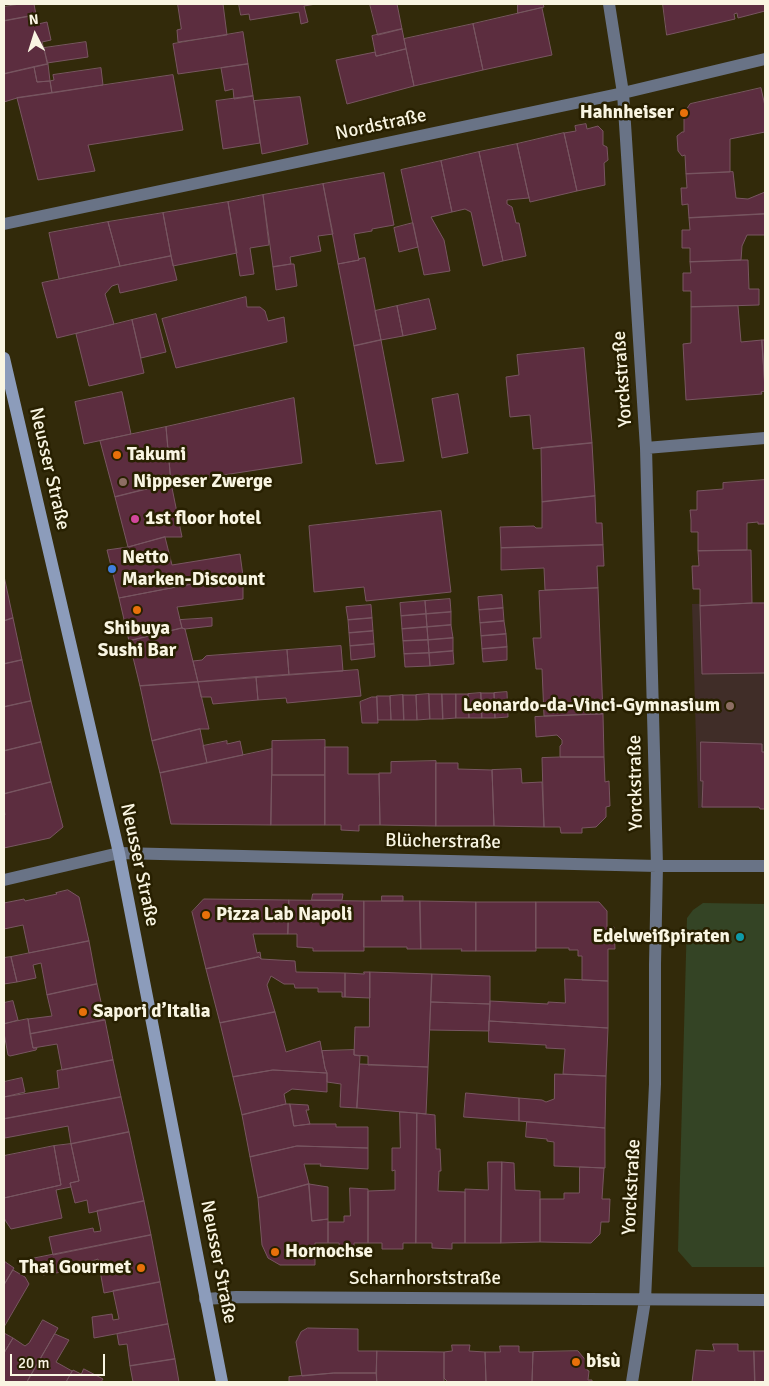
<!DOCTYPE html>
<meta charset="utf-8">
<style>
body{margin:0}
#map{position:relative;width:769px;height:1386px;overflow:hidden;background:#322a0a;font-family:Signika,sans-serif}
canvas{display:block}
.frame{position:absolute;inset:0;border:5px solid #f9f5e2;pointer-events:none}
.north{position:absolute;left:10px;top:10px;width:50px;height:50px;-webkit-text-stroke:4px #282001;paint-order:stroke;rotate:355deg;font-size:14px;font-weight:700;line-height:20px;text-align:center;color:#f9f5e2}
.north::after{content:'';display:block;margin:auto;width:18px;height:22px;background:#f9f5e2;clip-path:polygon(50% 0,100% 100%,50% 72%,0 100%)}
.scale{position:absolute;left:10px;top:1354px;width:95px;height:22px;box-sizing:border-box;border:2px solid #f9f5e2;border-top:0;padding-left:6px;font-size:15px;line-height:18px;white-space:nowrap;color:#f9f5e2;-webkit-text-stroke:4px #282001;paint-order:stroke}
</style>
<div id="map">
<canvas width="769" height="1386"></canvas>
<div class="frame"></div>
<div class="north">N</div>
<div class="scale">20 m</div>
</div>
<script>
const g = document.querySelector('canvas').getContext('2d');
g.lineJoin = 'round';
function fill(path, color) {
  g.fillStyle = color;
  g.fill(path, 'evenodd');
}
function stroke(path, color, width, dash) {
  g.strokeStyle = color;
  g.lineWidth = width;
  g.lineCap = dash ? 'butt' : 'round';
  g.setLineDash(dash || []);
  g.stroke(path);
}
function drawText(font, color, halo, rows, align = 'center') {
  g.font = font + ' Signika,sans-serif';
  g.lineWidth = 5;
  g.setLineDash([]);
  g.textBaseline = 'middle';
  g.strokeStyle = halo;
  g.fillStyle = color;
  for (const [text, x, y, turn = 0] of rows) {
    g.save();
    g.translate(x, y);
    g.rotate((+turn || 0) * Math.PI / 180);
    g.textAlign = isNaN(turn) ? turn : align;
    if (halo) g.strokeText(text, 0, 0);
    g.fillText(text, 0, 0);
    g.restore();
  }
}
fill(new Path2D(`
 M765 602V808H698L692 604Z`), '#402d28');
fill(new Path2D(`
 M703 903 765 904V1267H692L678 1251 687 918 693 910Z`), '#344425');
const building = new Path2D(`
 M20 4H34L36 15 4 21V7Z
 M178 4H223L227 35 178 42 177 30 181 29Z
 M239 4H316L304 6 308 22 301 24 299 12 250 20 249 14 241 15Z
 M370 4H397L402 29 378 35Z
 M518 4H543L544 7 518 13Z
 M663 4H765V11L738 18 737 13 734 14 735 19 667 35Z
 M542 8 552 55 483 70 473 24Z
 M36 15 38 24 47 22 51 40 42 42 48 64 4 74V21Z
 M473 24 483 70 414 86 404 39Z
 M402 29 406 49 376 56 372 36Z
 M243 32 248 64 178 74 173 44Z
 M86 42 88 57 47 63 44 48Z
 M406 49 414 86 347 104 336 60 375 52 376 56Z
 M48 64 50 81 37 82 34 67Z
 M248 64 253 96 234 99 233 89 225 91 221 68Z
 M34 67 37 82 50 81 52 93 17 98 4 102V74Z
 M101 68 103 85 52 93 50 81 54 80 53 75Z
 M173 75 183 130 88 145 95 171 38 180 17 98Z
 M761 88 765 106V132L730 139V172L686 174 685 155 682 156 678 151 677 136 682 132H684V113L690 104Z
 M253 96 260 143 223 149 216 101Z
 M300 97 308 144 262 154 254 101Z
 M586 124 587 129 598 126 603 131V145L607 147 608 160 604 163 605 185 577 191 564 133 576 131 575 126Z
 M564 133 577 191 530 202 517 144Z
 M517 144 529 198 507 200V204L512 207 516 223H519L526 256 503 261 479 152Z
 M479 152 503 261 483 266 471 212 465 209 452 212 441 161Z
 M441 161 452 212 431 217 444 240 450 271 424 275 401 170Z
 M733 172 736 198 748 199 765 192V214L689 218 688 204 682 205 681 188H687L686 174Z
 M384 173 394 225 372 229V231L354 234 359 260 338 264 323 184Z
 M323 184 333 234 318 236 321 251 290 257 291 264 273 267 263 195Z
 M263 195 269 245 250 248 254 274 240 276 228 202Z
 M228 202 237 253 173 266 163 213Z
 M163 213 171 256 120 266 108 222Z
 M765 214V235H747L742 246 741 260 690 262V248H682V230H690L689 218Z
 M108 222 120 266 59 279 49 233Z
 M413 223 418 247 399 252 394 228Z
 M171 256 177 280 120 293 118 284 112 286 105 294 114 324 57 338 42 283Z
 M365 258 381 340 354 346 338 264 359 260V259Z
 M741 260H748L749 289H759V305L691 307V291H683V273H691L690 262Z
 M291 264H294L297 286 276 290 273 267Z
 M246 297 247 307H260L265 311 268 321 284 317 287 342 176 368 162 319Z
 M429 299 436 329 403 336 397 306Z
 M397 306 403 336 381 340 375 311Z
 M738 306 741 342 762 340 765 391 761 392 762 394 686 400 683 344 691 343V307Z
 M156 314 166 352 141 358 132 320Z
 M132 320 144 373 89 386 76 334Z
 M381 340 404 461 376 464 354 346Z
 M762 340H765V386Z
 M584 348 592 443 533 449 530 415 510 417 506 377 519 375 517 355Z
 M122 392 131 434 84 444 75 402Z
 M458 394 468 453 442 458 432 399Z
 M294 398 302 463 171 483 166 427Z
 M166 427 171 483 115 497 100 441Z
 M592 443 595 496 542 502 541 448Z
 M765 480V524H758V522L747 523V550L698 551V532H691V520L690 510H697V491L723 489V483Z
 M171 483 182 537H165L128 547 115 497Z
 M595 496 596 523H602L603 545 501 548 500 527 534 526 536 528H542V502Z
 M441 511 451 592 366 601 364 587 314 592 309 526Z
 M165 537 172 565 240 554 243 576 228 577 119 598 107 550 128 547Z
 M603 545 604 566H597L598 588 545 590 544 568 501 570V548Z
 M747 550H751L752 603 700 606V589H693L692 566H699L698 551Z
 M4 576 13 618 4 621Z
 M243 576V599L177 607 182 628 129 641 119 598 228 577Z
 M598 588 603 714 544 716 542 669H536L533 638H541L539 591Z
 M502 595 503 608 479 610 478 597Z
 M450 599 451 612 426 614 425 601Z
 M425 601 426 614 401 616 400 603Z
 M752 603H765V673L702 674 700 606Z
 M371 605 372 618 348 620 346 607Z
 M503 608 504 621 480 623 479 610Z
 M451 612V625L427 627 426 614Z
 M426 614 427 627 402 629 401 616Z
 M13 618 22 660 4 664V621Z
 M212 618V626L185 629 182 628 180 620Z
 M372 618 373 631 349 633 348 620Z
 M504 621 506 634 481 636 480 623Z
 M451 625 453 638 428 640 427 627Z
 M427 627 428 640 403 641 402 629Z
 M182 628 185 629 198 682 140 686 129 641Z
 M373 631 374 644 350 646 349 633Z
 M506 634 507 647 482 649 481 636Z
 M453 638V651L429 653 428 640Z
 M428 640 429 653 404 654 403 641Z
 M374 644 375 657 351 660 350 646Z
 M341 646 343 671 289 675 287 650Z
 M507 647V660L483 662 482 649Z
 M287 650 289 675 198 682 193 661 202 660 206 656Z
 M453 651 454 664 430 666 429 653Z
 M429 653 430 666 405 667 404 654Z
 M22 660 31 701 4 707V664Z
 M358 670 361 696 287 703 286 698 258 700 256 677Z
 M256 677 258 700 213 704 211 697H201L198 682Z
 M198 682 209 729H200L152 741 140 686Z
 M507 692 508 717 495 718 494 693Z
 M481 693H494L495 718H482Z
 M481 693 482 718H469L468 694Z
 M429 694H442L443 719H430Z
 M429 694 430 719 417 720 416 695Z
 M442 694H456V718L443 719Z
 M456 694H468L469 718H456Z
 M403 695H416L417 720H404Z
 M403 695 404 720H391L390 696Z
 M377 696H390L391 720H378Z
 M372 697H377L378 723H362L360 702Z
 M31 701 41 742 4 751V707Z
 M603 714 604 757H560V746L562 744V740L557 735 536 737 535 717Z
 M200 729 207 763 160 773 152 741Z
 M325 740V775H272V741Z
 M227 741V744L240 741 243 755 207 763 203 746Z
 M41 742 51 782 4 794V751Z
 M701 742 762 744V752H765V809H760L759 807H702L703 781H701Z
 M325 747H348V774H379L380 825H359V831L341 830V825H325Z
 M272 749 271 825 171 824 160 773Z
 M560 757H604L605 782 609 781 610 806 606 807V817L596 827 582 828V833H561L560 827H544L542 758Z
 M436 761V826L380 825 379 773H391V762Z
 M436 763H458V769L492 770 494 826H436Z
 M521 769 522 783 542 782 544 827 494 826 492 770Z
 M272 775H325V825H271Z
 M51 782 63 827 50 838 4 848V815H5L4 808V794Z
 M68 890 79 897 89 941 29 953 23 925 4 929V903L24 899 25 901 57 894 56 893Z
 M313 894H343L342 900H312Z
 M382 896H403V901H382Z
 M204 899 289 900 288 934H253L257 953 260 952 261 959 259 957 206 969 192 912Z
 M289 900 364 901V951H313V948L297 947V934H288Z
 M364 901H420L421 949H407V947H364Z
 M420 901 476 902V951H461L462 949H421Z
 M476 902H536V951H476Z
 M536 902H599L607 911V927H614L615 949H608V981L582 980V956H578V950H569V948H536Z
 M89 941 97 984 47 995 41 963 33 965 36 978 17 982 11 957Z
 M11 957 17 982 4 984V958Z
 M259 957 261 959 295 961 296 972 345 973V997H342V992H318V988H295L294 984H284L271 976 267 985 275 1012 220 1023 206 969Z
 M364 972H370V998L345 997V973L364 974Z
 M370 972 432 974 428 1067 368 1065V1056L354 1055 355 1027H369Z
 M432 974 490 976V1004L431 1002Z
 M565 979 608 981V1028L489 1021 490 1001 548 1004V1002L565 1003Z
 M97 984 105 1020 30 1034 28 1019 52 1016 47 995Z
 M13 1001 18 1020 4 1024V1003Z
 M431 1002 490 1004 489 1031 430 1030Z
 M275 1012 286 1052 320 1041 325 1068 327 1073 273 1070 233 1077 220 1023Z
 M28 1019 33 1048H37L36 1050 10 1056 8 1055 4 1033V1024Z
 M105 1020 113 1060 62 1070 57 1044 33 1048 30 1034Z
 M489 1021 608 1028 606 1076 563 1074 565 1049 546 1048V1045L489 1042Z
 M354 1050V1055L360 1056 357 1108 340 1107 341 1084 327 1082V1073L325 1068 322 1051Z
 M113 1060 121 1097 4 1119V1097L59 1088 57 1071Z
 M360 1064 428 1067 426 1114 357 1108Z
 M273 1070 327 1073V1092L292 1089 284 1094 286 1104 242 1115 233 1077Z
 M555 1074 606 1076 605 1128 519 1121V1098L542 1100 546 1102 554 1099Z
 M22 1078 25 1092 4 1097V1082Z
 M466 1093 519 1098V1121L464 1117Z
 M121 1097 129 1132 71 1144 68 1126 5 1138 4 1119Z
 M286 1104H290L294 1126 310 1124H336V1127H368V1148L297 1146 250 1157 242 1115Z
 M290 1104 308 1105 309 1110H306L310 1124 294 1126Z
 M400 1112 417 1113 416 1243H403V1249H382V1243H368V1191L395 1190V1170L392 1171V1148H400Z
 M417 1113 435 1115 436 1149H440L441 1171H439L438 1191 465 1192V1243H452V1249L432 1248V1243H416Z
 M527 1122 605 1128V1168L554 1166V1142L547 1141V1139L526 1137Z
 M129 1132 144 1201 89 1213 87 1200 75 1203 70 1183 79 1181 71 1144Z
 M71 1144 79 1181 70 1183 71 1187 56 1190 62 1218 11 1229 5 1220 4 1217V1198L61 1185 54 1146Z
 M54 1146 61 1185 4 1198V1156Z
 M297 1146 368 1148V1169L320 1166 321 1164H304L309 1184 258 1198 250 1157Z
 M488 1162H502L501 1243H465V1189L488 1190Z
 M502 1162 514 1163 515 1190 540 1191V1242L501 1243Z
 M580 1167 604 1168 602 1199H610L609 1222H601L600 1234 591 1243 540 1242V1199H564V1193H579Z
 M309 1184 328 1187V1219L312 1221Z
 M309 1184 312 1221 328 1219V1243H315V1265H280L268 1258 262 1245 258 1198Z
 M350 1188 368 1189V1243H354V1249H340L339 1243H328V1222H344V1216H350Z
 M144 1201 151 1235 53 1255 49 1237 93 1228 94 1232 101 1231 97 1211Z
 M151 1235 160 1282 104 1293 98 1259 92 1261 93 1267 43 1275 31 1259Z
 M4 1261 14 1268 4 1285Z
 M13 1270 25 1277 29 1284 4 1327V1285Z
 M160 1282 168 1324 94 1338 92 1317 112 1314 113 1320 119 1319 113 1291Z
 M43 1320 58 1328 27 1382H4V1353L13 1338 25 1346 29 1343Z
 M168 1324 175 1359 130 1366 127 1344 119 1345 117 1334Z
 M308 1328 358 1329V1351H377L376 1373H334L302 1376 296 1342 301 1332Z
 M4 1333 13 1338 4 1353Z
 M55 1334 69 1340 56 1362 72 1371 66 1382H27Z
 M713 1344H738V1351H754L755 1382H692L696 1350 714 1351Z
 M452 1345H470L469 1351 485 1352 486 1382H448L444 1378V1352L452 1351Z
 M500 1346H519V1352H533L532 1382H486L485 1352H500Z
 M377 1351 444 1352V1382H377Z
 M578 1351 588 1363 587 1370 589 1371 588 1380H592V1382H532L533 1352Z
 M754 1351H765V1382H755Z
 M175 1359 179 1382H133L130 1366Z
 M84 1369 103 1379 101 1382H66L73 1370 81 1374Z
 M334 1373H376L377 1382H289V1377Z`);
fill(building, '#5c2d3f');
stroke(building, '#785661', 1);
stroke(new Path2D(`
 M609 4 623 93 646 448 657 866 655 964V1084L645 1300 632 1382
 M4 224 623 93 765 59
 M646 448 765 438
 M4 880 119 853 657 866H765
 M205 1299 236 1297 765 1300`), '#697386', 12);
stroke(new Path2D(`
 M4 358 119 853 222 1382`), '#8c9cbb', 12);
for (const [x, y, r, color] of [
 [684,113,5,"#e8710a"],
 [117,455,5,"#e8710a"],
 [123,482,5,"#8d6e63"],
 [135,519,5,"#d1479c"],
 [112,569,5,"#3f7fe0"],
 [137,610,5,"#e8710a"],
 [730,706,5,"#8d6e63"],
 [206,915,5,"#e8710a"],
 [740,937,5,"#0f9aa8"],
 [83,1012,5,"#e8710a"],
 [275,1252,5,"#e8710a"],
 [141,1268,5,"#e8710a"],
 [576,1362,5,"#e8710a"]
]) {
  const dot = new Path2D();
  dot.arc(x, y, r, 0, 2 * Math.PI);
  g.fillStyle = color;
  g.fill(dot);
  stroke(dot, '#282001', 2);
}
drawText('bold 19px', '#f9f5e2', '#282001', [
 ["Hahnheiser",674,113,"right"],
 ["Takumi",127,455],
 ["Nippeser Zwerge",133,482],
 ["1st floor hotel",145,519],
 ["Netto",122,558],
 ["Marken-Discount",122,580],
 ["Shibuya",137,629,"center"],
 ["Sushi Bar",137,651,"center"],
 ["Leonardo-da-Vinci-Gymnasium",720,706,"right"],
 ["Pizza Lab Napoli",216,915],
 ["Edelweißpiraten",730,937,"right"],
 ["Sapori d’Italia",93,1012],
 ["Hornochse",285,1252],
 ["Thai Gourmet",131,1268,"right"],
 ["bisù",586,1362]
], 'left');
drawText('19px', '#f9f5e2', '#282001', [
 ["Nordstraße",381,125,-12],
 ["Yorckstraße",623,379,-94],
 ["Neusser Straße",49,469,77],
 ["Yorckstraße",636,783,-91],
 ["Blücherstraße",443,842,1],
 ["Neusser Straße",139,865,78],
 ["Yorckstraße",632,1187,-87],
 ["Neusser Straße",218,1262,79],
 ["Scharnhorststraße",425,1279]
]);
</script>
